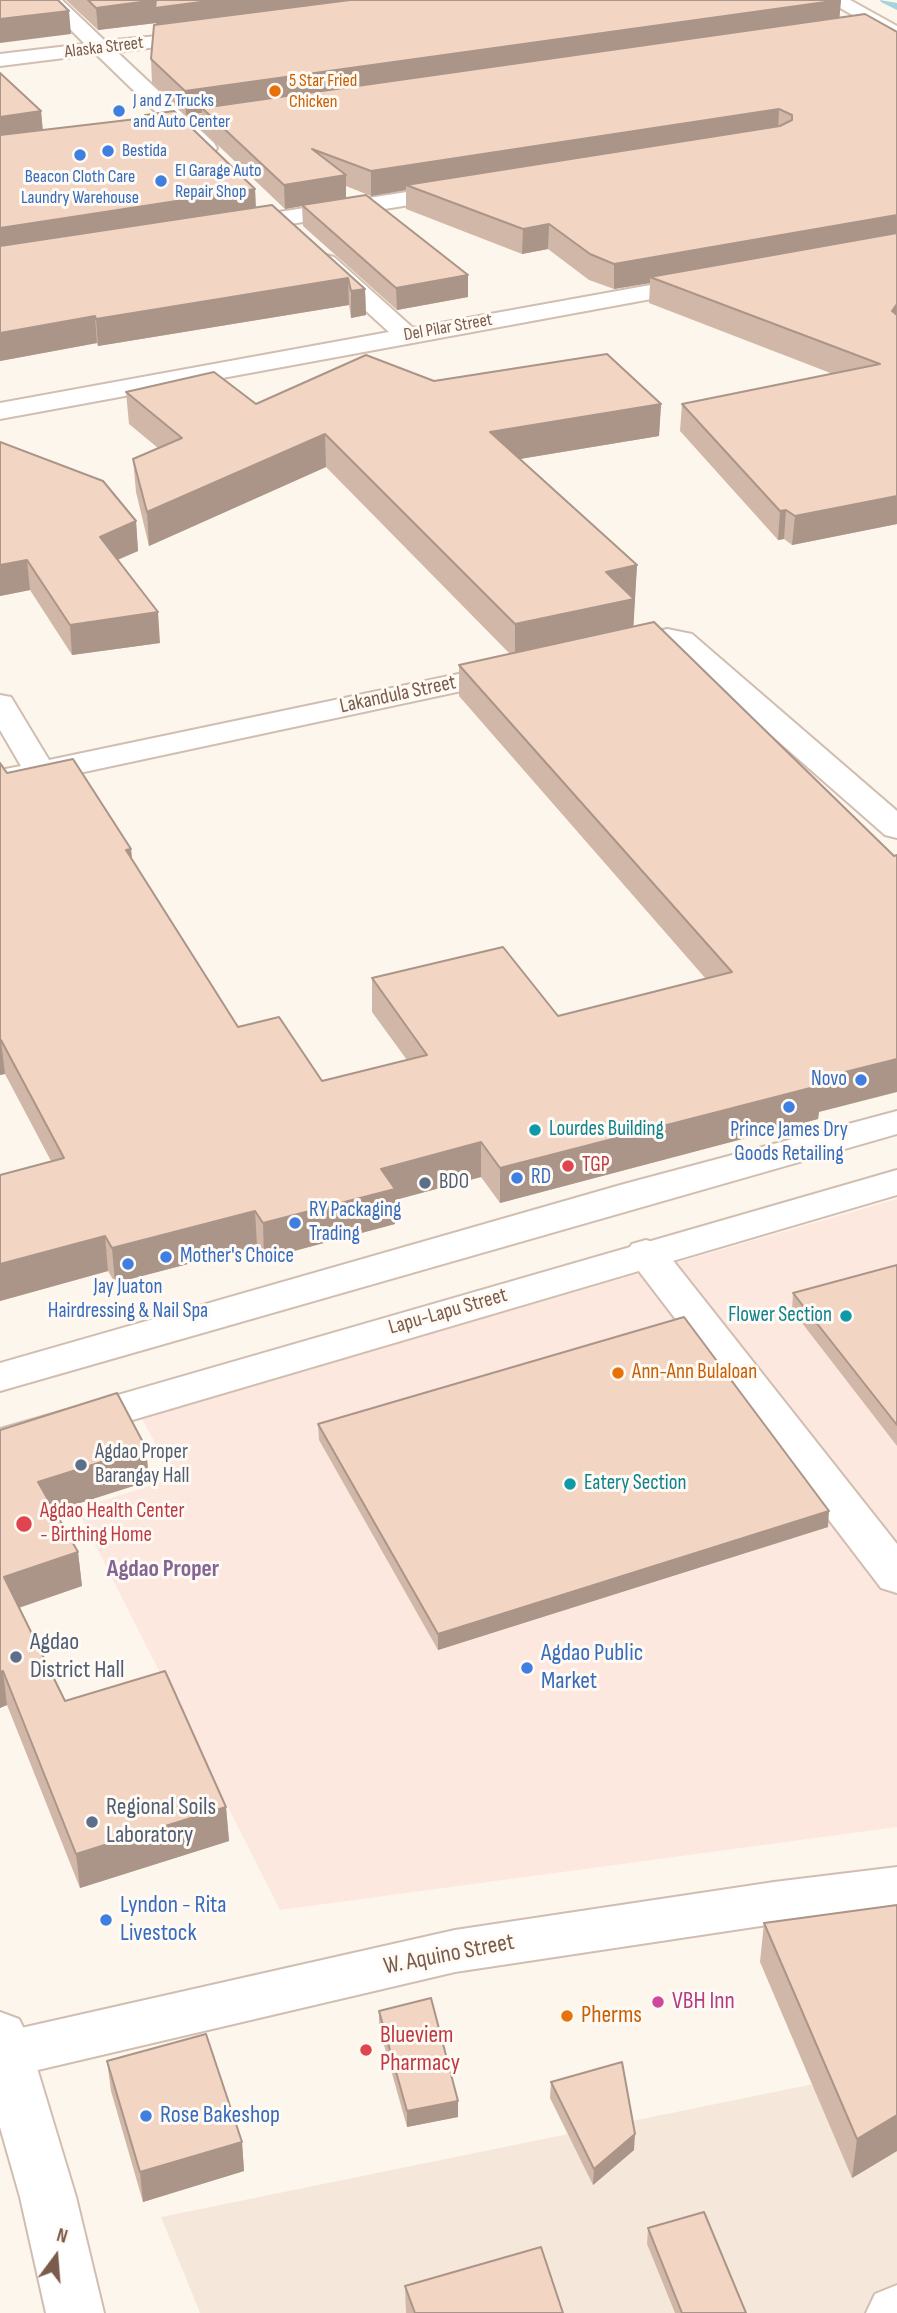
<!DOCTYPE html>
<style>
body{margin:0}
#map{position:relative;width:897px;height:2313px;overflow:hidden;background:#fdf6ec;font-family:"Sofia Sans Condensed",sans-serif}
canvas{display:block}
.north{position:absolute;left:21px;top:2222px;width:70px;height:70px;-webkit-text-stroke:5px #fffaf3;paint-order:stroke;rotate:16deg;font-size:19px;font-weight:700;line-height:28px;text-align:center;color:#7a5c4d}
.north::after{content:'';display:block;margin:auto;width:24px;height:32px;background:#7a5c4d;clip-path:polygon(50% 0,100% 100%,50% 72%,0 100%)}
</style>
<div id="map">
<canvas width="897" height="2313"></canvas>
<div class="north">N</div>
</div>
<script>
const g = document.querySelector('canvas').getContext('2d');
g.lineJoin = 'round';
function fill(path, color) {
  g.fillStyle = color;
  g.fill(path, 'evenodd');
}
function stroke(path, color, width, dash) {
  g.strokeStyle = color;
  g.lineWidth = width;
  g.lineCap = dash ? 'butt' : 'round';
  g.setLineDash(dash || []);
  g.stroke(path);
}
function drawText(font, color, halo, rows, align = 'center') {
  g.font = font + ' "Sofia Sans Condensed",sans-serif';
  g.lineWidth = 6;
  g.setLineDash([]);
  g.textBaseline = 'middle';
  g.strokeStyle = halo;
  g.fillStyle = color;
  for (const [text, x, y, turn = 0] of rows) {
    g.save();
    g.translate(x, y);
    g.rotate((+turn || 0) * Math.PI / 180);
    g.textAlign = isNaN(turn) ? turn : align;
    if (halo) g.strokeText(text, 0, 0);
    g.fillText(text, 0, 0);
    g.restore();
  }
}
fill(new Path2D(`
 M897 2067V2313H200L161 2217Z`), '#f5e8da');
fill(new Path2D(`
 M897 1199V1827L280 1910 77 1509 174 1478 141 1417Z`), '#fde8e0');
fill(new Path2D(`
 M880 0 897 3V10L881 2Z`), '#a5d3da');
const minor = new Path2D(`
 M41 0H62L105 41 210 31 213 35 203 41 117 52 214 143 217 148 214 153H198L96 54 0 66V54L85 44Z
 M458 184 469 191 466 196 234 233 223 226 234 219Z
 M326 255 334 257 413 328 700 276 708 278 712 283 708 288 700 290 0 419V403L389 332 318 267 314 262 318 257Z
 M667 629 692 634 897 811V838L885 835 672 648 621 657 610 654 606 648 610 642Z
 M511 663 522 666 526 672 522 678 0 790V770L21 766 0 730V695L11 697 49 760Z
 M646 1240 660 1244 897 1544V1593L881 1588 632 1262 626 1253 632 1244Z
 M897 1867V1909L774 1924 455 1972 8 2077 0 2074V2034L8 2031 455 1930 774 1882Z
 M897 2285V2313H866L875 2294Z`);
const tertiary = new Path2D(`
 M254 108 265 114 261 118 137 137 126 131 137 125Z
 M897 1111V1134L0 1391V1363L624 1184Z
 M897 1170V1195L0 1459V1429Z
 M0 2012 19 2019 27 2035 76 2197 104 2313H46L20 2197 0 2127Z`);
const secondary = new Path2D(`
 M826 0H850L897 26V40Z`);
stroke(minor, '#d1beb0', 4);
stroke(tertiary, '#d1beb0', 4);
stroke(secondary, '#d6c0b0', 4);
fill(minor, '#fff');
fill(tertiary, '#fff');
fill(secondary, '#fff');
fill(new Path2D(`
 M66 0H841L839 18 897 524 792 545 784 539 778 540 680 431 682 404 833 374 649 303 650 283 614 289 589 280 548 249 522 254 406 209V190L371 196 346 186V198L468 275V297L397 310 303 226 302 206 285 209 203 131 202 113 186 115 152 83 151 59 156 23 98 30Z
 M0 73 41 111 43 130 255 189 256 208 365 289 366 315 351 318 349 305 98 346 97 343 0 361Z
 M434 381 661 404 659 436 520 459 637 565 633 627 819 1112 818 1119 500 1203 481 1177 395 1200V1224L264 1259 257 1246 115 1283 108 1271 0 1301V1175L51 1161 5 1074 0 1075V763L7 773 131 849 132 860 238 1027 322 1081 407 1060 372 1012V978L558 1016 706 979 459 696V665L510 654 326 467 149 546 136 492 133 459 158 448 129 424 126 392 256 404Z
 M0 442 136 521 138 551 118 560 160 643 72 655 30 590 0 596Z
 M897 1265V1446L792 1310 793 1293Z
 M318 1424 828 1527 438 1650 319 1440Z
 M0 1430 146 1448 149 1481 55 1511 78 1552 82 1586 19 1608 65 1701 226 1807 229 1841 80 1888 7 1705 0 1708Z
 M897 1905V2151L852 2178 760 1962 764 1923Z
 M379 2011 458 2101V2117L407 2127 379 2027Z
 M107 2061 242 2142 244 2171 143 2202 111 2091Z
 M551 2082 634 2150 593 2185 550 2098Z
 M648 2228 746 2313H675L647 2244Z
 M405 2286 563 2313H406Z`), '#d1b7a8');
fill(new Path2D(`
 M156 0H393L157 31 156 23 98 30 96 8Z
 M841 0 839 23 202 108V113L186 115 185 91Z
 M69 11 71 34 0 43V19Z
 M779 109 778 132 406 185V190L371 196V171Z
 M41 111 43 135 0 142V117Z
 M346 175V200L302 205V206L285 209 284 185Z
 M255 189 256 214 0 254V228Z
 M897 215V239L650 277V283L614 289V264Z
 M549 224 548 249 522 254 523 229Z
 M468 275V297L397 310 396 288Z
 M348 278 349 305 98 346 96 319Z
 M365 289 366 315 351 318V291Z
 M897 304V327L892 311Z
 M95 316 97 343 0 361V333Z
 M661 404 659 436 489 464 490 432Z
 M325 434 326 467 149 546 147 512Z
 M897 496V524L792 545 795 516Z
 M786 510 784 539 778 540 780 511Z
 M136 521 138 551 102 566 100 537Z
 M27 560 30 590 0 596V565Z
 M637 565 633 634 515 659V624L606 572Z
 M158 612 160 643 72 655 70 625Z
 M131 849 134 882 126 850Z
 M0 1040H1L5 1074 0 1075Z
 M897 1059V1092L819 1112 818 1119 500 1203V1168L817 1079Z
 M481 1142V1177L395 1200V1224L264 1259 263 1223 381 1169Z
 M255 1211 257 1246 115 1283 112 1248Z
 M105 1236 108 1271 0 1301V1264Z
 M146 1448 149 1481 42 1515 38 1482Z
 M829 1511 828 1527 438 1650V1634Z
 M78 1552 82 1586 9 1611 4 1577Z
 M3 1671 7 1705 0 1708V1672Z
 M226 1807 229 1841 80 1888 76 1854Z
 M458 2101V2117L407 2127V2111Z
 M897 2115V2151L852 2178 857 2139Z
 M635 2134 634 2150 593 2185 594 2169Z
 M242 2142 244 2171 143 2202 140 2172Z`), '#aa9588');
const building = new Path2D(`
 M0 0H58L69 11 0 19Z
 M88 0H216L155 8 156 0 96 8Z
 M350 0H840L185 91 151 59 154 25Z
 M865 14 897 32V215L614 264 590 254 549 224 523 229 406 185 780 126 792 120V115L779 109 371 171 312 149 346 175 284 185 202 108Z
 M0 73 41 111 0 117Z
 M174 111 255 189 0 228V135L145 118V115Z
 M366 195 468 275 396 288 302 205Z
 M272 205 365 289 351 291 348 278 96 319 95 316 0 333V246Z
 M897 233V304L892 311 897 315V496L795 516 786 510 780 511 682 404 880 364 650 277Z
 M607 354 661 404 490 432 637 565 606 572 634 599 515 624 325 434 147 512 133 459 182 438 126 392 214 372 256 404 366 355 434 381Z
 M0 442 103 481 136 521 100 537 158 612 70 625 27 560 0 565Z
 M654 622 894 856 897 855V1059L817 1079 822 1085 500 1168 481 1142 381 1169 395 1189 263 1223 255 1211 112 1248 105 1236 0 1264V1175L64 1158 1 1040H0V763L7 773 73 759 131 849 126 850 238 1027 279 1017 322 1081 427 1055 372 978 503 947 558 1016 732 972 459 665Z
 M897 1265V1425L793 1293Z
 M684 1317 829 1511 438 1634 318 1424Z
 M117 1393 146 1448 38 1482 78 1552 4 1577 65 1701 165 1671 226 1807 76 1854 3 1671 0 1672V1430Z
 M897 1905V2115L857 2139 764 1923Z
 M431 1998 458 2101 407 2111 379 2011Z
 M206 2034 242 2142 140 2172 107 2061Z
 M622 2062 635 2134 594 2169 551 2082Z
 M704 2212 746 2313H682L648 2228Z
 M541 2247 563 2313H415L405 2286Z`);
fill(building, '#f3d5c3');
stroke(building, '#aa9588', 2);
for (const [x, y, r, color] of [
 [275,91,7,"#e8710a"],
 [119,111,7,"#3f7fe0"],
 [108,151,7,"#3f7fe0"],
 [80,155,7,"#3f7fe0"],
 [161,181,7,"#3f7fe0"],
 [861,1080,7,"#3f7fe0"],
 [789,1107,7,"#3f7fe0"],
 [535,1130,7,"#0f9aa8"],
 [568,1166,7,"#e0444e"],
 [517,1178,7,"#3f7fe0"],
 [425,1183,7,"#5c6f8a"],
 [295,1223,7,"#3f7fe0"],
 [166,1257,7,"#3f7fe0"],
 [128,1264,7,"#3f7fe0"],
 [846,1316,7,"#0f9aa8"],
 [618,1373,7,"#e8710a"],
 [81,1465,7,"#5c6f8a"],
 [570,1484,7,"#0f9aa8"],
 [24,1524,9,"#e0444e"],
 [16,1657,7,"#5c6f8a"],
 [527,1668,7,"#3f7fe0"],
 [92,1822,7,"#5c6f8a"],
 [106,1920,7,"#3f7fe0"],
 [658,2002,7,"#d1479c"],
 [567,2016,7,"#e8710a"],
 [366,2050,7,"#e0444e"],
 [146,2116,7,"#3f7fe0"]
]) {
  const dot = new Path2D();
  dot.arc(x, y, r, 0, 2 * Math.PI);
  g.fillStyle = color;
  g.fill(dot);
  stroke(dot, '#fffaf3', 2.5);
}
drawText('18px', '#7a5c4d', '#fffaf3', [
 ["Alaska Street",104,48,-7],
 ["Del Pilar Street",448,328,-10]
]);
drawText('18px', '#c56008', '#fffaf3', [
 ["5 Star Fried",289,81],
 ["Chicken",289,102]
], 'left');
drawText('18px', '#366cbe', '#fffaf3', [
 ["J and Z Trucks",133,101],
 ["and Auto Center",133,122],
 ["Bestida",122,151],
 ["El Garage Auto",175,171],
 ["Repair Shop",175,192],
 ["Beacon Cloth Care",80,177,"center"],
 ["Laundry Warehouse",80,198,"center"]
], 'left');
drawText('21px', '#7a5c4d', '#fffaf3', [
 ["Lakandula Street",398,695,-12],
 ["Lapu-Lapu Street",448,1312,-16]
]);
drawText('21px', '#366cbe', '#fffaf3', [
 ["Novo",847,1080,"right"],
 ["Prince James Dry",789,1131,"center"],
 ["Goods Retailing",789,1155,"center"],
 ["RD",531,1178],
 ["RY Packaging",309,1211],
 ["Trading",309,1235],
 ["Mother's Choice",180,1257],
 ["Jay Juaton",128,1288,"center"],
 ["Hairdressing & Nail Spa",128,1312,"center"]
], 'left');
drawText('21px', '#0d838f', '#fffaf3', [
 ["Lourdes Building",549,1130],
 ["Flower Section",832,1316,"right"],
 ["Eatery Section",584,1484]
], 'left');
drawText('21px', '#be3a42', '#fffaf3', [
 ["TGP",582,1166],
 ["Agdao Health Center",40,1512],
 ["- Birthing Home",40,1536]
], 'left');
drawText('21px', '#4e5e75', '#fffaf3', [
 ["BDO",439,1183],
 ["Agdao Proper",95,1453],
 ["Barangay Hall",95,1477]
], 'left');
drawText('21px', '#c56008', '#fffaf3', [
 ["Ann-Ann Bulaloan",632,1373]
], 'left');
drawText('bold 24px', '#846695', '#fffaf3', [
 ["Agdao Proper",163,1570]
]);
drawText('24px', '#4e5e75', '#fffaf3', [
 ["Agdao",30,1643],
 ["District Hall",30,1671],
 ["Regional Soils",106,1808],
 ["Laboratory",106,1836]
], 'left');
drawText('24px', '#366cbe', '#fffaf3', [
 ["Agdao Public",541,1654],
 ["Market",541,1682],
 ["Lyndon - Rita",120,1906],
 ["Livestock",120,1934],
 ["Rose Bakeshop",160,2116]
], 'left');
drawText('24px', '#7a5c4d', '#fffaf3', [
 ["W. Aquino Street",449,1955,-11]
]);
drawText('24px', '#b23c85', '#fffaf3', [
 ["VBH Inn",672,2002]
], 'left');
drawText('24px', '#c56008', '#fffaf3', [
 ["Pherms",581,2016]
], 'left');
drawText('24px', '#be3a42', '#fffaf3', [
 ["Blueviem",380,2036],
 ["Pharmacy",380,2064]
], 'left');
</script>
